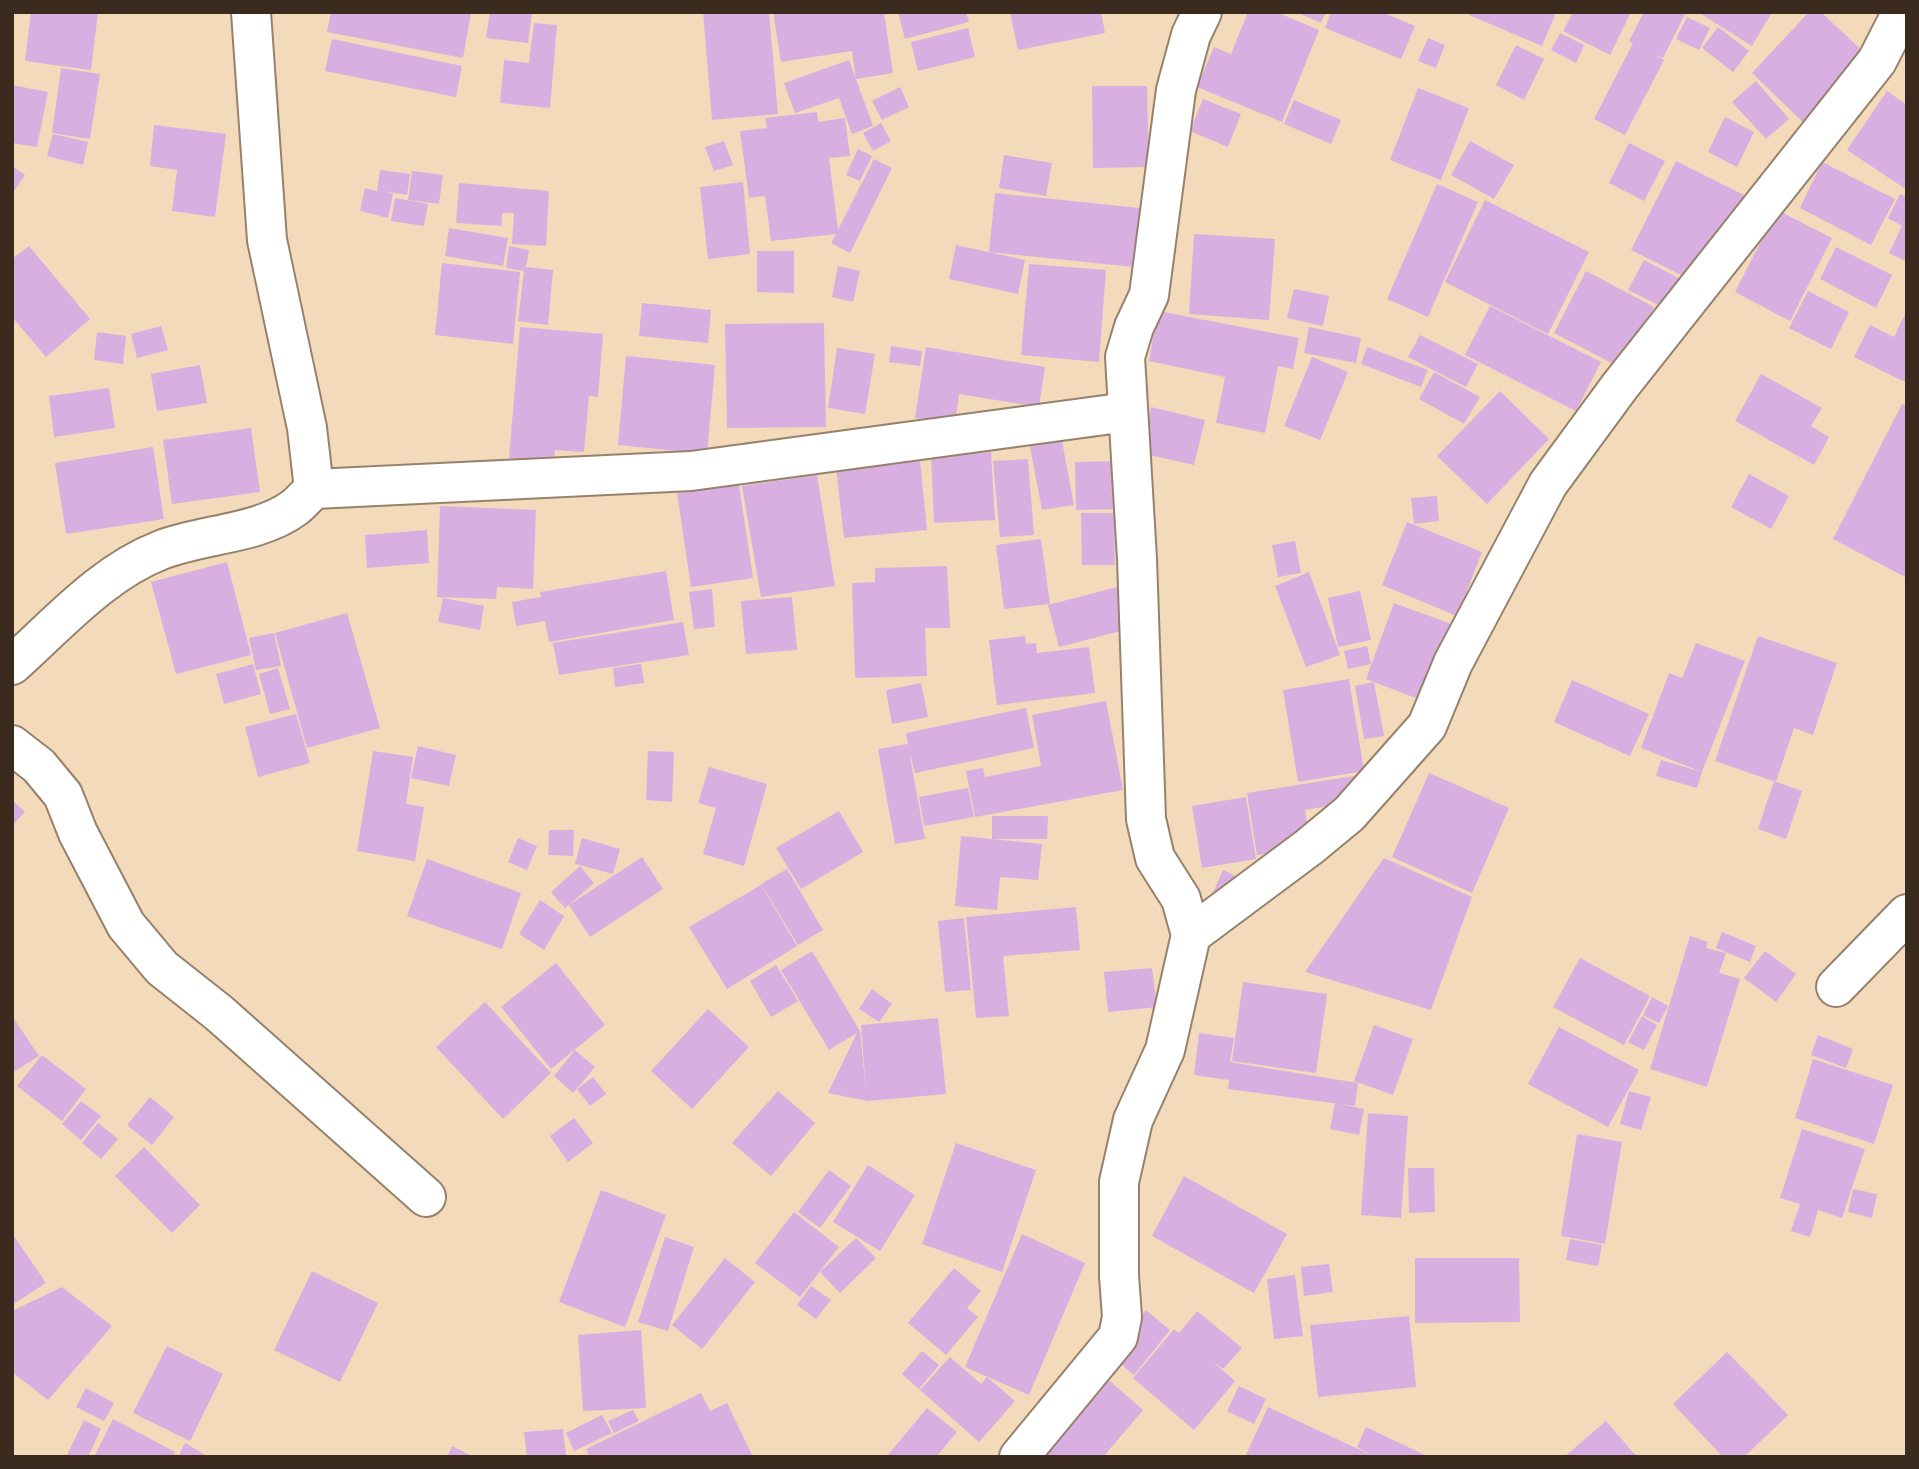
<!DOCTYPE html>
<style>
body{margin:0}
#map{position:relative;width:1919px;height:1469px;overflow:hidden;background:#f2dabb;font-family:"EB Garamond",serif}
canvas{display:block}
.frame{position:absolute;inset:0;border:14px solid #3b2a1e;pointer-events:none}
</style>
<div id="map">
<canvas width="1919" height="1469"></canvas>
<div class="frame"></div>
</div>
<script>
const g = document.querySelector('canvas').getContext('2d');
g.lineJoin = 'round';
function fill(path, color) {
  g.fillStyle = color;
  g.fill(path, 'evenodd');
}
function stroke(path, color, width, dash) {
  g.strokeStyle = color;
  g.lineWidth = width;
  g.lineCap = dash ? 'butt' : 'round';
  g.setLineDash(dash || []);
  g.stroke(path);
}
fill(new Path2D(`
 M31 12H98L91 70 25 61Z
 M331 12H471L463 58 327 32Z
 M490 12H532L528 43 486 38Z
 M703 12H769L778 114 712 120Z
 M773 12H884L893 73 856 79 852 51 781 62Z
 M898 12H966L969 22 905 39Z
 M1010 12H1101L1105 33 1018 50Z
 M1248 12H1276L1319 30 1282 122 1197 87 1214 47 1231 54Z
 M1296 12H1326L1321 23Z
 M1331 12H1382L1415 26 1401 59 1325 28Z
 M1471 12H1547L1555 15 1542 46 1469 15Z
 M1573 12H1631L1610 55 1563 31Z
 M1644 12H1686L1663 58 1654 54 1664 60 1625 135 1594 119 1633 43 1629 41Z
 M1698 12H1772L1752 46Z
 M1809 12H1821L1872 60 1809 128 1752 73Z
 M1687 17 1710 28 1699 50 1676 39Z
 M534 23 557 25 550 108 500 103 504 60 529 63Z
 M1718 27 1749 51 1733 72 1702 48Z
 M968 28 975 57 918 71 911 42Z
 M1560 33 1584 45 1576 63 1551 50Z
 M1428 38 1445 45 1436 68 1418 61Z
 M332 39 462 66 456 97 325 71Z
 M1516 45 1544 59 1524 100 1496 85Z
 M849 60 873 126 852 134 839 98 795 113 784 83Z
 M61 68 100 74 90 139 52 133Z
 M1756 81 1789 119 1766 139 1732 102Z
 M12 85 48 92 37 147 12 143Z
 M1092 86H1147L1149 167 1093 168Z
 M900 87 909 107 882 120 872 101Z
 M1418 88 1469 108 1441 180 1390 160Z
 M1887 91 1907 105V190L1847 150Z
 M1203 99 1241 114 1228 147 1190 131Z
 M1294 100 1341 120 1331 144 1284 124Z
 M817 112 818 122 845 118 850 156 829 158 838 230 874 159 892 168 850 253 831 243 836 234 771 241 765 196 749 198 740 131 767 128 765 118Z
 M1725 117 1754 132 1737 167 1708 152Z
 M881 123 891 141 873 151 863 133Z
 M154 125 226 134 215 217 172 211 177 170 150 166Z
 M53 134 88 142 83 165 47 156Z
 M724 141 733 165 714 171 705 147Z
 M1470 141 1514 165 1494 199 1451 175Z
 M1629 143 1665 161 1644 201 1609 183Z
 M858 149 872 156 860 181 846 175Z
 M1004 155 1052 163 1046 196 999 188Z
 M1676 161 1748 197 1703 286 1631 250Z
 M1822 162 1895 199 1871 245 1800 208Z
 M12 166 25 175 12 194Z
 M380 170 410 174 407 195 381 191 393 194 388 218 360 211 365 188 377 191Z
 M412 171 443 175 439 204 408 200Z
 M743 182 750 254 708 259 700 187Z
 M459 183 549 191 546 246 512 244 514 213H502V226L456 223Z
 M1437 184 1478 202 1428 317 1387 299Z
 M995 193 1149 209 1143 268 989 252Z
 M1900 194 1907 197V262L1889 253 1902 226 1888 218Z
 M395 198 428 204 424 226 391 221Z
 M1485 200 1589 252 1548 334 1445 282Z
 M1777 210 1832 238 1790 321 1735 292Z
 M449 228 508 238 503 266 445 256Z
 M1194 234 1275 239 1269 320 1189 314Z
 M956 245 1025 260 1018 294 949 279Z
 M29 246 90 319 46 357 12 317V259Z
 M509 246 529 250 526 267 553 270 548 325 518 321 524 271 506 268Z
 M1836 247 1892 275 1876 308 1820 279Z
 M757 251H794V293L757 292Z
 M1644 260 1686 282 1671 311 1628 290Z
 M442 263 520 272 513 344 435 335Z
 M1029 264 1106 270 1099 362 1021 355Z
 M838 266 860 271 853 302 832 297Z
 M1586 271 1654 307 1623 369 1554 333Z
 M1294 289 1329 296 1323 326 1287 318Z
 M1808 291 1849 312 1831 349 1789 328Z
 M642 303 711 310 708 343 639 336Z
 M1490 306 1601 362 1576 411 1465 355Z
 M1907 310V383L1854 357 1870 325 1894 337Z
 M1158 311 1299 338 1293 369 1278 366 1265 433 1216 423 1225 377 1149 361Z
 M824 323 826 427 727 428 725 324Z
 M161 326 168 350 137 358 131 334Z
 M520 327 603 334 598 397 589 396 584 452 555 450 554 462 509 458Z
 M1309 327 1361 338 1356 363 1304 353Z
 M97 332 126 336 123 364 94 360Z
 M1420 335 1478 364 1466 387 1408 357Z
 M891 346 922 351 920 366 889 362Z
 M926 347 1045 367 1039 407 959 394 955 424 915 418Z
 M1367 347 1428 370 1421 387 1361 364Z
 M837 348 875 354 865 414 828 408Z
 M626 356 715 365 707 454 618 445Z
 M1312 357 1348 372 1320 440 1284 426Z
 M200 365 207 403 157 411 151 374Z
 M1434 372 1480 397 1464 424 1419 399Z
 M1761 374 1822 408 1811 426 1829 437 1814 465 1735 421Z
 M109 388 115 428 54 437 49 396Z
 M1500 391 1549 439 1487 504 1437 456Z
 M1902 404 1907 406V578L1833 539Z
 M1151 407 1205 420 1194 465 1140 453Z
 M251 428 260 492 172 504 163 440Z
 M1061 436 1074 505 1042 510 1029 442Z
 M153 447 164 519 66 534 55 463Z
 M991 452 995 520 934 523 931 455Z
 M1028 459 1034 535 1000 537 993 461Z
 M920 460 927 530 844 538 836 467Z
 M1123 461V509L1076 510 1075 462Z
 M1749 474 1789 496 1771 529 1731 507Z
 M817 475 835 586 761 597 742 486Z
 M739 485 753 578 691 587 677 493Z
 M1437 496 1439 521 1414 524 1411 498Z
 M440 506 536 510 533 589 497 587 496 599 437 597Z
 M1081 513H1114L1115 565H1082Z
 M1407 522 1482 552 1457 616 1382 585Z
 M427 530 429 563 367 568 365 535Z
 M1041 539 1050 604 1004 609 996 545Z
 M1295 541 1301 573 1278 577 1272 545Z
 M227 562 251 655 176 674 151 582Z
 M947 566 950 628H925L927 676 855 678 852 583 875 582V568Z
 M666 571 674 620 549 642 545 621 516 626 512 602 541 597 540 592Z
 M1309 572 1340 655 1306 667 1275 586Z
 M1121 586 1132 628 1059 647 1048 605Z
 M712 589 715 627 694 629 689 592Z
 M1360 591 1371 640 1338 647 1328 598Z
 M792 597 797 650 746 654 741 601Z
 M443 598 484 606 480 630 438 622Z
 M1394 603 1454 625 1426 702 1366 679Z
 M347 613 380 728 307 748 275 633Z
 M683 622 689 655 559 675 553 643Z
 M274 633 281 666 256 670 249 638Z
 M1025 636 1026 644 1036 643 1037 653 1089 647 1095 693 997 705 989 640Z
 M1758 636 1837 663 1813 735 1794 728 1776 782 1715 761Z
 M1696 643 1745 661 1702 772 1641 748 1669 673 1682 678Z
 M1367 646 1371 664 1348 669 1344 651Z
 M253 664 261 694 224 704 216 674Z
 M641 664 644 683 615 687 613 668Z
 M278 668 290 709 270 714 259 674Z
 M1349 679 1364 771 1298 782 1283 690Z
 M1572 680 1649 714 1630 756 1554 722Z
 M1374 682 1384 736 1364 739 1355 686Z
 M921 683 928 717 892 724 886 690Z
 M1106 701 1123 790 975 817 966 771 983 768 985 777 1041 766 1032 715Z
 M1026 708 1034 748 915 773 909 751 925 839 895 844 878 749 908 744 906 733Z
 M296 714 310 763 258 777 245 727Z
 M418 746 456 755 449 786 411 778Z
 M373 751 413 757 406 804 424 807 415 861 357 851Z
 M648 751 674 752 672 802 646 800Z
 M1661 760 1702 772 1697 788 1656 776Z
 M709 767 767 784 744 866 703 854 716 808 698 803Z
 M1372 773 1376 798 1305 810 1311 847 1257 855 1247 793Z
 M1429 773 1509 808 1472 893 1392 857Z
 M1774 781 1802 791 1786 839 1758 829Z
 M968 788 974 817 924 826 919 797Z
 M1246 797 1256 859 1202 868 1192 806Z
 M12 800 25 812 12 826Z
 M839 811 863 852 801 889 776 848Z
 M992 816H1048L1047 839H992Z
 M549 830H574L573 856 548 855Z
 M961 836 1042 844 1038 880 1000 877 997 910 955 906Z
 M518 838 537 846 527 870 508 862Z
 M582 838 620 849 613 874 575 864Z
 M642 857 663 889 590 937 569 905 565 908 551 892 580 866 594 883 569 905Z
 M1384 858 1472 897 1431 1010 1305 972Z
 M427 859 521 893 502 949 407 916Z
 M787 869 823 930 798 945 761 884Z
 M1223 870 1242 879 1231 904 1212 895Z
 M761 885 797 946 727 989 689 927Z
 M540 900 564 916 544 950 519 934Z
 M1076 907 1080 950 1003 956 1009 1016 976 1018 966 917Z
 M964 918 971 990 945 992 938 921Z
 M1722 932 1756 946 1750 962 1716 948Z
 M1690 936 1708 942 1706 948 1726 953 1719 973 1740 979 1707 1087 1650 1069Z
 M812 951 860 1031 866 1091 861 1025 938 1018 946 1094 868 1101 828 1093 857 1033 829 1050 781 970Z
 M1765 951 1796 974 1776 1002 1744 978Z
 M1580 958 1650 996 1624 1045 1553 1007Z
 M556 963 605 1025 551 1069 501 1007Z
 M776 965 798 1001 771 1017 750 981Z
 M1152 968 1157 1007 1108 1012 1104 972Z
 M1243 982 1327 994 1316 1073 1232 1061Z
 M872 989 892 1004 879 1022 859 1009Z
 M1652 997 1668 1006 1659 1023 1643 1015Z
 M485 1002 551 1073 503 1119 436 1047Z
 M708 1009 749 1047 692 1109 651 1071Z
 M12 1016 39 1056 12 1073Z
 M1642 1016 1657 1025 1644 1050 1628 1042Z
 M1374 1025 1413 1039 1393 1095 1354 1081Z
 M1559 1027 1639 1070 1608 1127 1528 1084Z
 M1199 1033 1234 1038 1230 1062 1358 1083 1355 1106 1228 1089 1229 1080 1194 1075Z
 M1818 1035 1853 1049 1846 1068 1811 1055Z
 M575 1050 595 1067 573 1093 554 1076Z
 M42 1055 86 1089 62 1121 17 1086Z
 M1813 1059 1893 1085 1874 1144 1795 1118Z
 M593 1077 606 1094 590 1106 577 1089Z
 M778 1091 815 1123 771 1176 732 1143Z
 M1629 1091 1651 1097 1641 1130 1620 1124Z
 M150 1097 174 1117 152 1145 127 1125Z
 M81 1101 101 1116 81 1140 62 1124Z
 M1335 1103 1364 1109 1359 1135 1330 1129Z
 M1368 1113 1408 1116 1401 1218 1361 1215Z
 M574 1118 593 1143 568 1162 550 1136Z
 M98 1123 118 1139 101 1159 82 1143Z
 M1802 1129 1865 1149 1842 1218 1818 1210 1810 1237 1791 1231 1800 1204 1780 1198Z
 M1577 1134 1622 1142 1605 1244 1561 1236Z
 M956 1143 1036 1170 1002 1272 922 1244Z
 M144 1147 200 1205 172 1233 115 1176Z
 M868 1165 915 1195 880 1251 833 1222Z
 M1408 1168H1434L1435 1212 1409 1213Z
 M829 1170 851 1186 820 1228 798 1212Z
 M1184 1176 1287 1234 1254 1293 1152 1236Z
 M1853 1189 1877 1194 1872 1218 1848 1212Z
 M601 1190 666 1215 625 1327 559 1302Z
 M794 1212 839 1247 800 1297 755 1263Z
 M12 1233 46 1283 12 1305Z
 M1022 1234 1085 1263 1029 1395 965 1367Z
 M665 1237 694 1247 668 1331 638 1322Z
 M856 1238 876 1258 840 1293 820 1272Z
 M1570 1239 1602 1245 1598 1266 1566 1260Z
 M725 1258 755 1282 702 1349 672 1325Z
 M1415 1258H1519L1520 1322 1415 1323Z
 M1329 1264 1333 1292 1304 1296 1301 1267Z
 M954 1268 981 1291 967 1308 978 1317 946 1355 908 1323Z
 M312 1271 378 1303 340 1382 274 1350Z
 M1295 1275 1303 1336 1274 1339 1267 1279Z
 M811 1286 831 1300 816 1319 797 1305Z
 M62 1287 112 1326 48 1400 12 1372V1311Z
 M1146 1310 1170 1330 1134 1375 1110 1355Z
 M1197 1311 1242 1348 1223 1369 1212 1361 1235 1381 1194 1430 1133 1378 1174 1329 1179 1333Z
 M1409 1316 1416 1387 1318 1397 1310 1325Z
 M641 1330 646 1408 583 1411 578 1335Z
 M167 1346 223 1374 190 1441 133 1413Z
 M922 1351 939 1365 919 1389 902 1374Z
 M1727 1352 1788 1415 1744 1457H1723L1673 1404Z
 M950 1357 981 1384 987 1377 1015 1401 979 1442 920 1390Z
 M1096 1369 1143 1410 1103 1457H1032Z
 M1239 1386 1266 1399 1254 1424 1227 1411Z
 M86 1388 114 1403 104 1421 76 1407Z
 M701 1393 710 1411 727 1403 753 1457H590L586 1449Z
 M1268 1407 1373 1456 1357 1447 1366 1427 1429 1457H1245Z
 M927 1408 957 1432 936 1457H886Z
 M633 1410 639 1421 614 1433 608 1421Z
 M602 1415 612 1433 574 1451 566 1433Z
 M113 1419 175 1452 173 1457H94Z
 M84 1420 101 1429 88 1457H66Z
 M1606 1421 1637 1457H1564Z
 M563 1429 566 1455 527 1457 524 1432Z
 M185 1443 209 1457H178Z
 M452 1446 474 1457H447Z`), '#d9afe2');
const minor = new Path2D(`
 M314 489 691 471 1127 412
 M12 665C58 624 102 573 161 550 202 534 259 534 294 508 301 503 307 495 314 489L307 428 267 240 251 12
 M12 745 39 766 63 795 78 833 126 925 162 968 219 1013 426 1197
 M1191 935 1309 847 1349 814 1427 726 1453 663 1548 484 1620 386 1877 61 1902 12
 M1836 987 1907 914
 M1019 1457 1118 1337 1122 1317 1119 1276V1182L1133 1120 1165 1050 1191 935 1181 899 1155 858 1146 819 1137 559 1125 357 1134 327 1149 295 1176 90 1191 35 1202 12`);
stroke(minor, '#96826c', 42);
stroke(minor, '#fff', 38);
</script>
